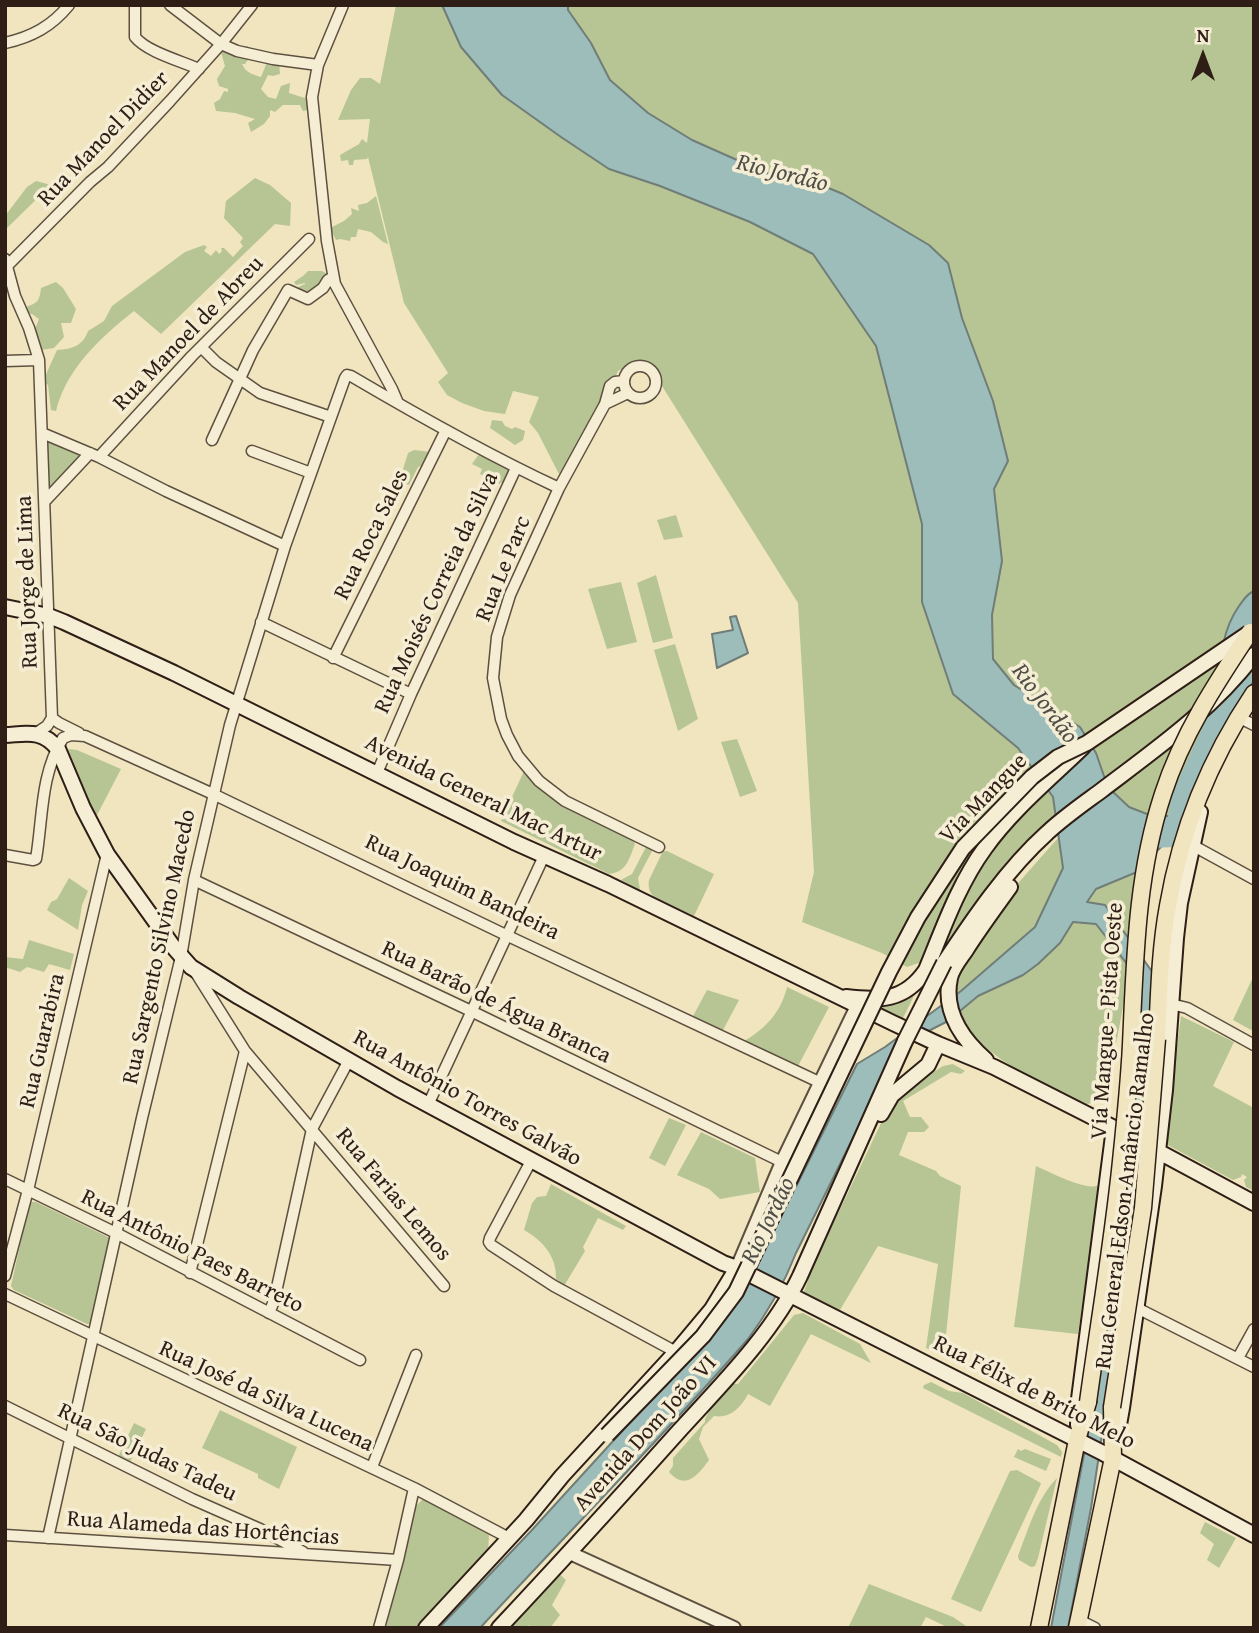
<!DOCTYPE html>
<meta charset="utf-8">
<style>
body{margin:0}
#map{position:relative;width:1259px;height:1633px;overflow:hidden;background:#f0e5be;font-family:"Gentium Book Plus",serif}
canvas{display:block}
.frame{position:absolute;inset:0;border:7px solid #2e1e16;pointer-events:none}
.north{position:absolute;left:1168px;top:21px;width:70px;height:70px;-webkit-text-stroke:5px #f5eed5;paint-order:stroke;rotate:0deg;font-size:19px;font-weight:700;line-height:28px;text-align:center;color:#2e1e16}
.north::after{content:'';display:block;margin:auto;width:24px;height:32px;background:#2e1e16;clip-path:polygon(50% 0,100% 100%,50% 72%,0 100%)}
</style>
<div id="map">
<canvas width="1259" height="1633"></canvas>
<div class="frame"></div>
<div class="north">N</div>
</div>
<script>
const g = document.querySelector('canvas').getContext('2d');
g.lineJoin = 'round';
function fill(path, color) {
  g.fillStyle = color;
  g.fill(path, 'evenodd');
}
function stroke(path, color, width, dash) {
  g.strokeStyle = color;
  g.lineWidth = width;
  g.lineCap = dash ? 'butt' : 'round';
  g.setLineDash(dash || []);
  g.stroke(path);
}
function drawText(font, color, halo, rows, align = 'center') {
  g.font = font + ' "Gentium Book Plus",serif';
  g.lineWidth = 7;
  g.setLineDash([]);
  g.textBaseline = 'middle';
  g.strokeStyle = halo;
  g.fillStyle = color;
  for (const [text, x, y, turn = 0] of rows) {
    g.save();
    g.translate(x, y);
    g.rotate((+turn || 0) * Math.PI / 180);
    g.textAlign = isNaN(turn) ? turn : align;
    if (halo) g.strokeText(text, 0, 0);
    g.fillText(text, 0, 0);
    g.restore();
  }
}
fill(new Path2D(`
 M396 5H442L461 47 609 169 660 186 750 222 813 254 876 346 922 524V602L953 694 1018 748 1053 798 1055 816 1034 837 939 956 907 967 882 953 802 922 814 872 798 603 662 386 658 373 652 363 638 361 618 371 612 385 561 478 538 433 529 422 539 397 513 391 505 414 484 411 462 403 447 395 438 382 448 373 404 303 368 157 367 159 354 160 353 165H349L348 160 341 161 340 155 359 144 362 139 367 143 370 119 338 120 351 90 360 78H371L380 84Z
 M568 5H1254V591L1248 594 1221 681 1216 723 1207 752 1182 805 1170 816H1152L1129 807 1111 790 1104 776 1096 753 1067 719 1014 685 993 659 992 615 1002 561 994 489 1008 460 962 318 948 262 929 245 843 194 770 173 746 164 692 140 648 113 610 80 591 43 568 10Z
 M248 46C249 54 250 59 245 64H242C246 73 252 74 261 77L267 62 279 63 280 74 273 76 268 75 261 89 268 97 276 99 281 86 290 83 289 93 308 99V110L303 111 300 105H283L275 112 270 110V116L264 124 251 132 248 123 255 119 235 113 216 111 214 103 220 99 224 91 228 92V89L219 86 217 79 225 66 220 49Z
 M255 178 270 185 291 203 290 226 275 224 161 334 134 311C101 337 66 369 56 411L51 410 48 385 43 381 57 350C72 349 83 346 88 331L104 321 112 306 185 252 204 245 207 247 204 251 211 256 216 250 219 254 222 251 221 248H224L233 257 243 246 240 242 243 238 224 218 226 201Z
 M36 181 51 185 6 229 5 216 27 187Z
 M376 196 388 244 383 242 371 232 358 229 356 237H351L350 241 340 239 336 240 330 228 344 221 352 214 351 208 359 211 358 205 367 203Z
 M308 271H322L329 275 316 292 297 296 298 287 305 284V283L296 285 294 282 303 276Z
 M56 282 63 288 76 309 71 323H61L64 337 54 348 41 350 35 329 39 319 32 314 25 313 24 308C38 302 39 303 41 288Z
 M492 420 502 421 505 426 512 429 515 427 525 431 523 440 515 445 490 428Z
 M45 438 86 454 47 491Z
 M414 450 431 452 424 465 418 467 409 485 399 482 408 453Z
 M479 454 512 471 510 478 499 484 480 474 482 469 472 464Z
 M676 515 683 537 664 540 657 520Z
 M656 575 673 638 653 643 637 583Z
 M621 582 637 642 607 649 588 589Z
 M675 644 698 719 678 731 654 650Z
 M737 739 757 791 740 797 721 742Z
 M68 749 77 750 121 769 95 819Z
 M524 771 545 793 557 801 632 838 635 844C629 859 627 872 609 874L501 821Z
 M1058 838 1067 896 1096 889 1135 873 1131 902 1124 1002 1109 1081 1091 1103 1078 1107 1002 1060 970 1036 955 1015 952 997 960 963 989 916Z
 M648 846 652 847V851L638 878 640 890 621 880 632 874 646 847Z
 M663 851H667L714 874 694 916 655 897C649 893 648 887 649 880Z
 M69 878 88 891 82 905 78 930 47 910 51 902 57 899Z
 M29 940 74 954 70 970 49 964 44 972 27 967 20 972 5 967V957L23 959Z
 M1254 975V1030L1253 1031 1233 1020Z
 M919 986 900 1024 874 1011 877 1004Z
 M787 987 829 1007 797 1068 741 1043C764 1030 781 1013 787 987Z
 M707 990 739 1000 722 1032 692 1018Z
 M1181 1016 1234 1042 1213 1086 1254 1108V1191L1246 1187 1244 1180 1247 1177 1242 1174 1241 1177 1233 1180 1164 1143Z
 M953 1064 965 1071 961 1074 951 1072 903 1101 910 1117H921L929 1127 924 1132H908L899 1155 936 1171 940 1176 961 1186 944 1355 926 1348 938 1264 878 1246 840 1310 803 1294 814 1264 893 1098 943 1066Z
 M669 1118 686 1125 665 1166 649 1158Z
 M701 1132 755 1158 760 1192 720 1199 709 1189 677 1175Z
 M1036 1166C1047 1171 1085 1190 1096 1186 1097 1186 1099 1184 1100 1183L1078 1334 1014 1327Z
 M551 1184 626 1226 623 1230 598 1218 583 1247 585 1251 564 1286 556 1279C557 1256 542 1240 524 1230L532 1203 537 1197 546 1196Z
 M31 1202H36L110 1238 91 1324H87L14 1290 11 1286 29 1204Z
 M803 1313 860 1344 871 1363 811 1334 770 1406 748 1394C741 1408 729 1419 714 1416L703 1427 699 1439 709 1460C698 1475 686 1491 669 1472L673 1466V1458L705 1422V1419L714 1402 731 1384H738L794 1315Z
 M931 1382 949 1391 963 1393 1057 1445 1062 1452 1061 1457 923 1388 924 1385Z
 M220 1410 297 1447 279 1489 258 1478V1474L202 1448Z
 M134 1423 146 1429 130 1462 118 1457Z
 M1018 1449 1021 1451 1025 1449 1051 1459 1046 1471 1014 1457Z
 M1017 1470 1041 1483 1040 1486 981 1612 951 1599 1010 1471Z
 M1057 1478 1038 1558 1035 1566 1031 1567 1019 1560 1018 1556C1028 1530 1037 1498 1057 1478Z
 M424 1498 489 1535 488 1553 417 1628H386L415 1507Z
 M1205 1522 1236 1538 1219 1568 1207 1560 1214 1544 1200 1533Z
 M557 1572 566 1580 552 1605 560 1615 550 1628H532L529 1625 527 1628H505Z
 M869 1584 953 1617 969 1628H949L926 1617 920 1628H848Z`), '#b7c594');
const water = new Path2D(`
 M442 5H568V10L591 43 610 80 648 113 692 140 746 164 768 173 809 180 843 194 929 245 948 263 962 318 993 401 1008 461 994 489 1002 561 992 615 993 659 1014 685 1080 727 1096 753 1104 776 1111 790 1129 807 1152 816H1170C1174 813 1179 809 1182 805 1194 791 1213 739 1216 721 1223 680 1214 642 1239 606 1244 600 1246 594 1254 591V681L1236 706 1207 761 1179 828 1137 872 1096 889 1087 902 1105 905 1153 973 1144 1138 1138 1195 1091 1508 1068 1628H1051L1093 1407 1127 1192 1141 982 1096 924 1073 922 1060 943 1038 964 1023 975 978 996 948 1021 909 1041 893 1057 796 1253C784 1284 768 1312 748 1339 662 1438 569 1531 480 1628H439L531 1531 728 1315 757 1265 857 1064 885 1047 961 991 1035 927 1063 868 1053 797 1018 748 953 694 922 602V524L876 346 813 254 750 222 660 186 609 169 561 137 502 95 461 47Z
 M736 616 748 653 717 668 712 634 733 630 730 617Z`);
fill(water, '#9cbdb9');
stroke(water, '#707d78', 2);
stroke(new Path2D(`
 M1150 840 1174 839 1175 822 1180 796 1227 693`), '#9cbdb9', 16);
const minor = new Path2D(`
 M135 5V37C147 52 181 61 199 69
 M170 5 221 44 237 51 273 59 318 65
 M343 5 318 65 312 97 327 241 335 284 392 389 398 403
 M5 43C32 37 52 26 69 5
 M5 259 15 296 29 328 39 360 52 718 47 726 35 734
 M8 265 90 182 108 167 170 101 221 44 252 5
 M201 347 216 362 260 393 331 417
 M5 361 39 360
 M624 382a16 16 0 1 1 32 0a16 16 0 1 1-32 0Z
 M624 381 615 382 610 386 605 404 559 488 510 595 497 637 493 678 501 719 507 735 518 756 539 781 565 801 659 847
 M605 404 628 393
 M42 433 99 457 166 491 285 546
 M212 440 253 350 288 290 308 299 323 288 328 280 333 277
 M252 451 311 473
 M99 457 192 356 309 239
 M45 501 90 453
 M261 622 411 694
 M333 658 446 430
 M1238 717 1254 725
 M52 718 59 723 79 733
 M377 773 411 694 516 468
 M1192 845 1254 879
 M5 855 33 860 36 859C43 818 40 775 63 738L71 735 85 736 213 794 508 936 819 1082
 M194 880 471 1011 782 1162
 M196 973 245 1051 444 1286
 M1171 1004 1187 1008 1254 1045
 M428 1105 544 856
 M531 1161 490 1238 489 1242 491 1245 554 1286 676 1352
 M5 1179 116 1233 360 1360
 M190 1273 245 1051
 M5 1276 28 1190 107 854
 M5 1294 414 1488 509 1538
 M1137 1308 1254 1367
 M269 1313 274 1301 312 1129 349 1060
 M1238 1358 1254 1329
 M5 1406 192 1499 260 1529 303 1552
 M372 1467 416 1355
 M5 1535 398 1560
 M48 1538 142 1118 181 957 194 880 230 725 285 546 345 378 347 375 351 376C419 416 488 455 559 488
 M1079 1620 1095 1628
 M379 1628 398 1560 414 1488`);
const tertiary = new Path2D(`
 M737 1268 782 1162 857 1006
 M570 1553 734 1628`);
const secondary = new Path2D(`
 M5 607 49 616 64 622 174 673 514 842 608 884 893 1023 938 1044 994 1067 1122 1132 1254 1203
 M5 735C27 734 42 729 58 749L83 808 107 854 175 949 191 967 239 997 397 1088 723 1263 737 1268 1103 1453 1254 1535
 M944 963C973 919 1007 869 1047 833 1064 817 1083 804 1102 790 1156 749 1212 710 1254 655
 M846 997C880 1001 905 1001 926 970 943 929 958 885 985 848 1012 810 1050 779 1083 747
 M986 1060C962 1039 943 1011 950 978 952 968 960 959 966 950 980 928 995 908 1010 887
 M881 1114 892 1095 928 1065 938 1044
 M1078 1425 1079 1399 1114 1128
 M1117 1436 1122 1408 1154 1186 1165 1090 1176 938 1180 903 1200 812
 M426 1628 526 1520 562 1476 676 1352 712 1309 737 1268
 M499 1628C560 1563 620 1497 679 1431 721 1385 773 1333 800 1276L905 1041`);
const primary = new Path2D(`
 M1157 1039C1159 995 1160 949 1168 906 1181 830 1211 757 1254 693
 M1039 1628 1077 1440 1088 1402
 M1077 1628 1113 1458 1112 1407`);
stroke(minor, '#5e5040', 13);
stroke(tertiary, '#5e5040', 16);
stroke(secondary, '#2e1e16', 18);
stroke(primary, '#2e1e16', 19);
stroke(minor, '#f5eed5', 10);
stroke(tertiary, '#f5eed5', 12);
stroke(secondary, '#f5eed5', 14);
stroke(primary, '#f0e5be', 16);
const secondaryBridge = new Path2D(`
 M905 1041 944 963
 M607 1435 703 1336 736 1292 889 972 918 917 963 848 1032 777 1058 757 1087 743 1249 633`);
const primaryBridge = new Path2D(`
 M1088 1402C1099 1322 1113 1241 1121 1161 1125 1123 1129 1083 1131 1045 1135 960 1136 876 1163 794 1182 735 1216 683 1250 632
 M1112 1407 1143 1208 1157 1039`);
stroke(secondaryBridge, '#2e1e16', 18, []);
stroke(primaryBridge, '#2e1e16', 19, []);
stroke(secondaryBridge, '#f5eed5', 14);
stroke(primaryBridge, '#f0e5be', 16);
drawText('23px', '#2e1e16', '#f5eed5', [
 ["Rua Manoel Didier",104,139,-46],
 ["Rua Manoel de Abreu",189,334,-46],
 ["Rua Roca Sales",372,535,-64],
 ["Rua Le Parc",504,569,-68],
 ["Rua Jorge de Lima",28,582,-92],
 ["Rua Moisés Correia da Silva",437,593,-65],
 ["Avenida General Mac Artur",483,799,26],
 ["Via Mangue",984,799,-46],
 ["Rua Joaquim Bandeira",462,888,26],
 ["Rua Sargento Silvino Macedo",160,947,-78],
 ["Rua Barão de Água Branca",496,1003,26],
 ["Via Mangue - Pista Oeste",1108,1021,-86],
 ["Rua Guarabira",43,1041,-77],
 ["Rua Antônio Torres Galvão",467,1099,29],
 ["Rua General Edson Amâncio Ramalho",1126,1191,-83],
 ["Rua Farias Lemos",393,1195,50],
 ["Rua Antônio Paes Barreto",192,1252,27],
 ["Rua Félix de Brito Melo",1034,1393,27],
 ["Rua José da Silva Lucena",266,1397,25],
 ["Avenida Dom João VI",646,1434,-48],
 ["Rua São Judas Tadeu",147,1453,26],
 ["Rua Alameda das Hortências",203,1529,4]
]);
drawText('italic 24px', '#4f4e47', '#f5eed5', [
 ["Rio Jordão",782,174,14],
 ["Rio Jordão",1044,704,53],
 ["Rio Jordão",769,1221,-64]
]);
</script>
